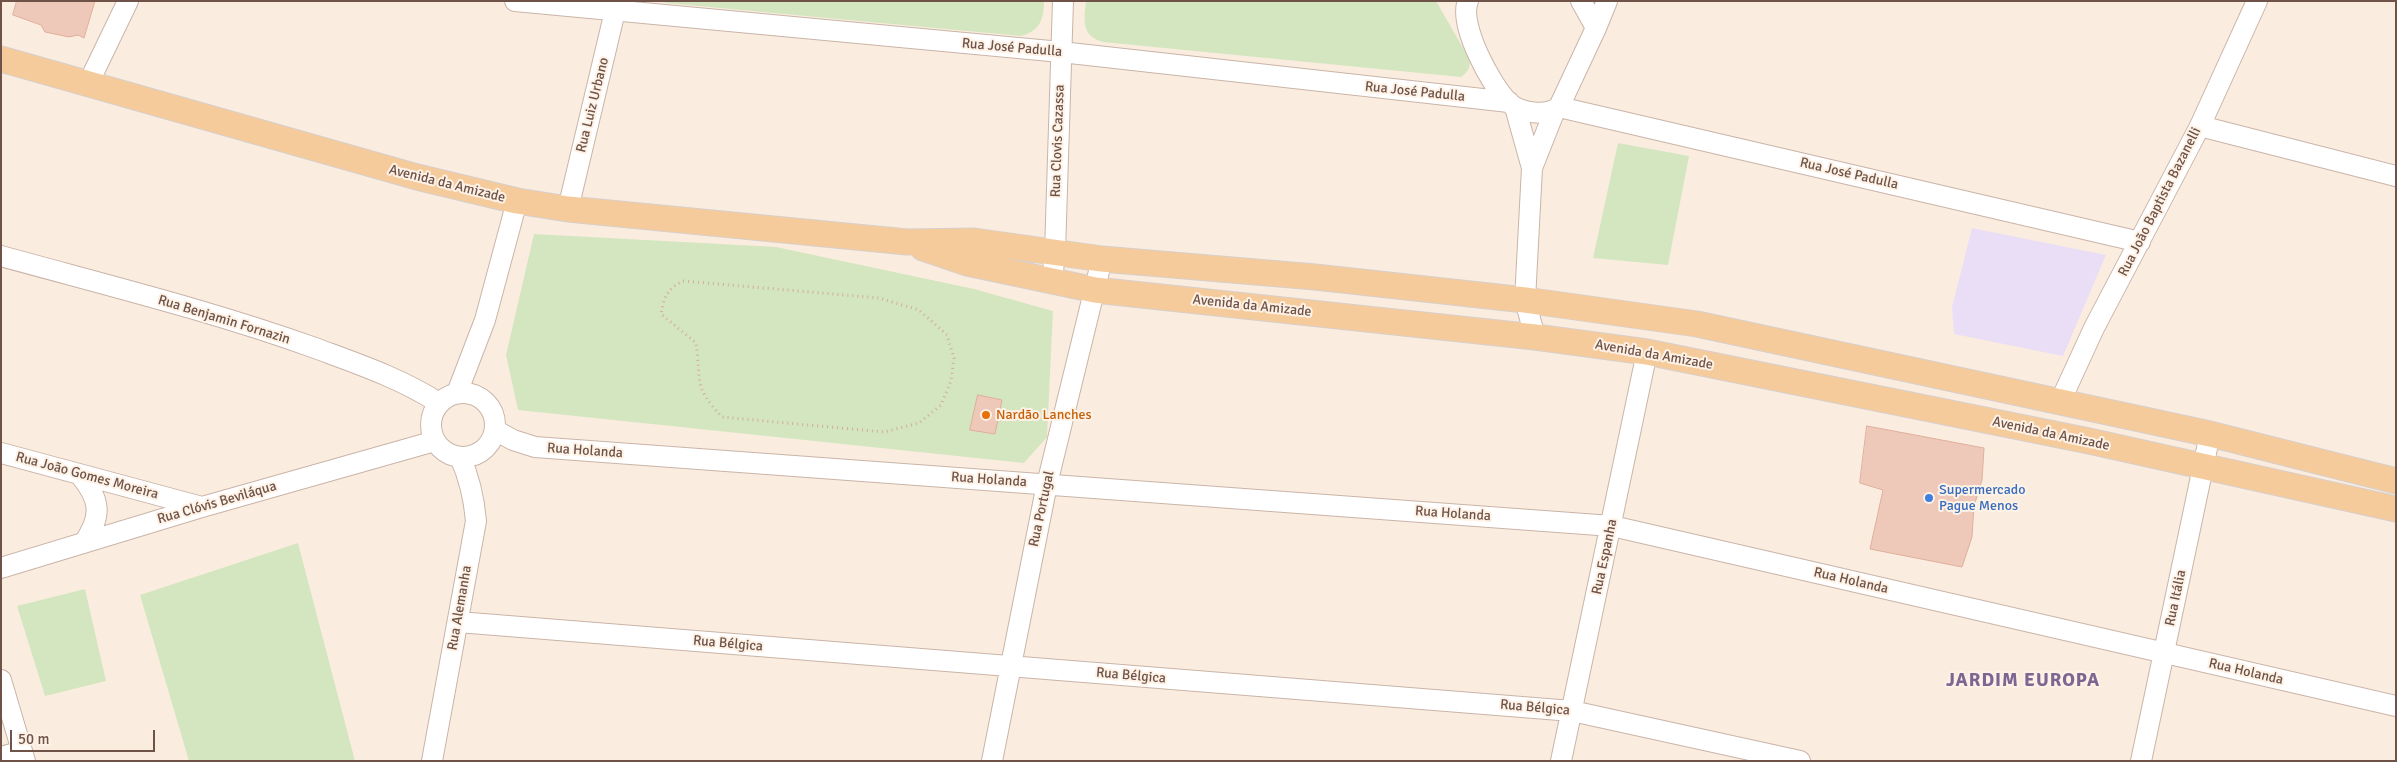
<!DOCTYPE html>
<meta charset="utf-8">
<style>
body{margin:0}
#map{position:relative;width:2397px;height:762px;overflow:hidden;background:#faede0;font-family:Signika,sans-serif}
canvas{display:block}
.frame{position:absolute;inset:0;border:2px solid #6f5349;pointer-events:none}
.scale{position:absolute;left:10px;top:730px;width:145px;height:22px;box-sizing:border-box;border:2px solid #6f5349;border-top:0;padding-left:6px;font-size:15px;line-height:18px;white-space:nowrap;color:#6f5349;-webkit-text-stroke:4px #fef2e6;paint-order:stroke}
</style>
<div id="map">
<canvas width="2397" height="762"></canvas>
<div class="frame"></div>
<div class="scale">50 m</div>
</div>
<script>
const g = document.querySelector('canvas').getContext('2d');
g.lineJoin = 'round';
function fill(path, color) {
  g.fillStyle = color;
  g.fill(path, 'evenodd');
}
function stroke(path, color, width, dash) {
  g.strokeStyle = color;
  g.lineWidth = width;
  g.lineCap = dash ? 'butt' : 'round';
  g.setLineDash(dash || []);
  g.stroke(path);
}
function drawText(font, color, halo, rows, align = 'center') {
  g.font = font + ' Signika,sans-serif';
  g.lineWidth = 4;
  g.setLineDash([]);
  g.textBaseline = 'middle';
  g.strokeStyle = halo;
  g.fillStyle = color;
  for (const [text, x, y, turn = 0] of rows) {
    g.save();
    g.translate(x, y);
    g.rotate((+turn || 0) * Math.PI / 180);
    g.textAlign = isNaN(turn) ? turn : align;
    if (halo) g.strokeText(text, 0, 0);
    g.fillText(text, 0, 0);
    g.restore();
  }
}
fill(new Path2D(`
 M1972 228 2106 255 2063 356 1954 334 1952 307Z`), '#eaddf6');
fill(new Path2D(`
 M662 1H1044C1044 19 1040 31 1021 36L666 3Z
 M1086 1H1436L1470 60C1470 68 1468 72 1461 77L1103 42C1081 36 1084 20 1086 1Z
 M1618 143 1689 156 1668 265 1593 258Z
 M534 234 776 247 974 289 1053 311 1047 437 1024 463 518 410 506 355Z
 M298 543 355 761H189L140 595Z
 M85 589 106 681 45 696 17 606Z`), '#d4e6c0');
const building = new Path2D(`
 M17 1H95L84 38 78 35 69 37 45 32 41 25 13 15Z
 M978 395 1002 400 995 434 970 430Z
 M1867 426 1984 448 1982 480 1974 506 1972 537 1962 567 1870 549 1883 490 1860 483Z`);
fill(building, '#eec9b9');
stroke(building, '#e0ae9b', 1);
const minor = new Path2D(`
 M515 1 1061 52 1509 102
 M1468 1C1458 24 1491 85 1508 102 1520 113 1546 117 1559 107L1596 28 1581 1
 M1596 28 1607 1
 M88 84 128 1
 M1515 107 1532 168
 M1559 107 2140 242
 M2200 126 2396 176
 M568 209 615 11 620 1
 M1 256C106 285 212 311 315 348 358 364 400 378 439 403
 M1052 281 1055 252 1063 1
 M1535 337 1525 300 1532 168 1555 110
 M431 425a32 32 0 1 1 64 0a32 32 0 1 1-64 0Z
 M457 393 485 320 517 201
 M2060 402 2094 328 2200 126 2257 1
 M495 430 513 440 535 447 1612 526 2396 706
 M1 453 202 507
 M80 475C101 500 102 516 84 543
 M1 568 202 507 435 441
 M458 622 1572 711 1800 761
 M1 680 25 761
 M1 757 22 751
 M432 761 476 521C474 498 470 479 460 457
 M992 761 1047 484 1102 259
 M1561 761 1647 352
 M2141 761 2210 434`);
const major = new Path2D(`
 M1 59 417 177 517 201 568 209 907 242 974 241 1102 259 1315 277 1525 300 1697 324 2210 434 2396 481
 M923 248 967 263 1095 290 1535 337 1647 352 2089 441 2396 509`);
stroke(minor, '#cab4a8', 22);
stroke(major, '#d7cfcc', 27);
stroke(new Path2D(`
 M683 281 879 298 919 310 947 335 954 358 951 381 941 405 919 423 884 432 722 417C692 385 702 382 696 343L661 314C664 297 667 289 683 281Z`), '#d2ac9d', 3, [1, 4]);
stroke(minor, '#fff', 20);
stroke(major, '#f6cb9b', 25);
for (const [x, y, r, color] of [
 [986,415,5,"#e8710a"],
 [1929,498,5,"#3f7fe0"]
]) {
  const dot = new Path2D();
  dot.arc(x, y, r, 0, 2 * Math.PI);
  g.fillStyle = color;
  g.fill(dot);
  stroke(dot, '#fef2e6', 2);
}
drawText('14px', '#6f5349', '#fef2e6', [
 ["Rua José Padulla",1012,48,5],
 ["Rua José Padulla",1415,92,6],
 ["Rua Luiz Urbano",593,105,-76],
 ["Rua Clovis Cazassa",1058,141,-88],
 ["Rua José Padulla",1849,174,13],
 ["Avenida da Amizade",447,184,14],
 ["Rua João Baptista Bazanelli",2160,202,-63],
 ["Avenida da Amizade",1252,306,6],
 ["Rua Benjamin Fornazin",224,320,17],
 ["Avenida da Amizade",1654,355,10],
 ["Avenida da Amizade",2051,434,12],
 ["Rua Holanda",585,451,4],
 ["Rua João Gomes Moreira",87,476,15],
 ["Rua Holanda",989,480,4],
 ["Rua Clóvis Beviláqua",217,503,-16],
 ["Rua Portugal",1042,509,-78],
 ["Rua Holanda",1453,514,4],
 ["Rua Espanha",1605,557,-78],
 ["Rua Holanda",1851,581,13],
 ["Rua Itália",2176,598,-78],
 ["Rua Alemanha",460,608,-80],
 ["Rua Bélgica",728,644,5],
 ["Rua Holanda",2246,672,13],
 ["Rua Bélgica",1131,676,5],
 ["Rua Bélgica",1535,708,5]
]);
drawText('14px', '#c56008', '#fef2e6', [
 ["Nardão Lanches",996,415]
], 'left');
drawText('14px', '#366cbe', '#fef2e6', [
 ["Supermercado",1939,490],
 ["Pague Menos",1939,506]
], 'left');
g.letterSpacing = '1px';
drawText('bold 19px', '#7e6592', '#fef2e6', [
 ["JARDIM EUROPA",2023,681]
]);
g.letterSpacing = '0px';
</script>
